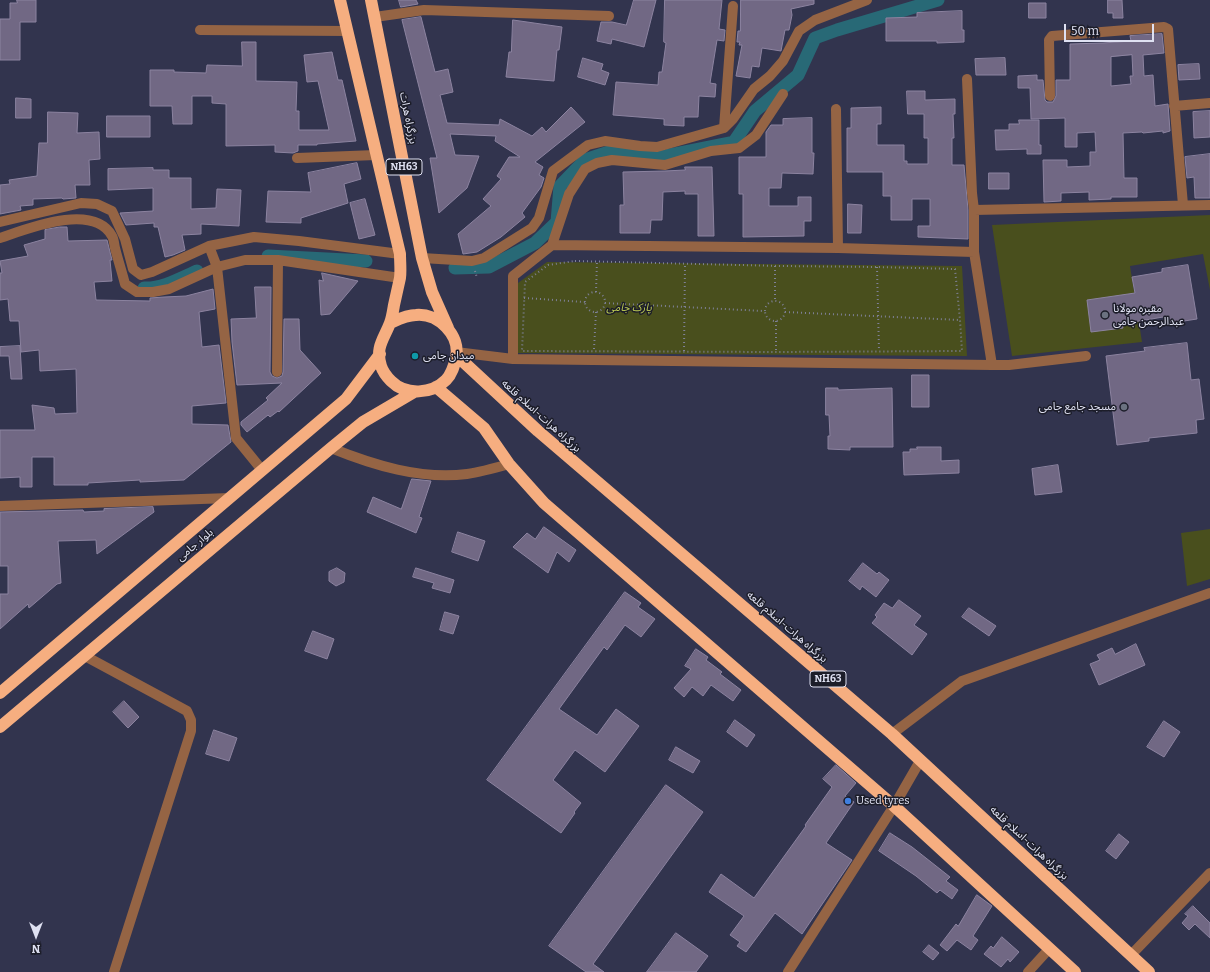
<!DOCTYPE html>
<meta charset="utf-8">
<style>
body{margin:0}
#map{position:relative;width:1210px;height:972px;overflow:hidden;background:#32344e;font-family:Bitter,serif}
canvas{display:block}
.north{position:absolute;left:16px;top:916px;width:40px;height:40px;-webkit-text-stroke:3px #1c1d29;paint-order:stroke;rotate:180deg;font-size:11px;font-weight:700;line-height:16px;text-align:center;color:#dfe1f2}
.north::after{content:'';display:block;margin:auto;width:14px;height:18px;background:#dfe1f2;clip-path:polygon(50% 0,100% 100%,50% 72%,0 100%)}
.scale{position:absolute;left:1064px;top:24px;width:90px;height:18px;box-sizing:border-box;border:2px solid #dfe1f2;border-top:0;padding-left:5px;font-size:12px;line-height:14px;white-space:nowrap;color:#dfe1f2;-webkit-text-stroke:3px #1c1d29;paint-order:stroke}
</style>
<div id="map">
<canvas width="1210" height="972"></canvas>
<div class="north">N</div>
<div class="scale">50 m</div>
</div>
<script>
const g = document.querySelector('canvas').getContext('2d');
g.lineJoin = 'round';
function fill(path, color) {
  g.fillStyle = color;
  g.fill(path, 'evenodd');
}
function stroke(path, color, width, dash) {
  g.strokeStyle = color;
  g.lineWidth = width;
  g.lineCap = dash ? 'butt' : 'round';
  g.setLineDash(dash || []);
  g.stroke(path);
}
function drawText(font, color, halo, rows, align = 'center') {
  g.font = font + ' Bitter,"Noto Sans Arabic",serif';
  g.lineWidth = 3;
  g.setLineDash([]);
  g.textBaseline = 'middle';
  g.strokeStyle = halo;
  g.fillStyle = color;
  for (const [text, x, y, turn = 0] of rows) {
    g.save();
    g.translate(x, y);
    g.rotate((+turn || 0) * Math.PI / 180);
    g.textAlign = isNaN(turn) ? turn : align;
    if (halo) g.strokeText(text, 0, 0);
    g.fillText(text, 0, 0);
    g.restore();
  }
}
fill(new Path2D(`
 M1210 215V290L1203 254 1130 266 1142 342 1012 356 992 225Z
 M547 262 962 266 967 356 518 353V283Z
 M1210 529V579L1187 586 1181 533Z`), '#494f1d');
stroke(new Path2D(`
 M268 256 366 261
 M455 268 489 267 535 243 557 222 560 186 585 160 615 150 659 157 734 142 755 111 798 75 815 38 837 30 938 0
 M144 288C162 289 181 278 197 271`), '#286976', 13);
const building = new Path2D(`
 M17 0H36V22H20V60H0V19H10V3H17Z
 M399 0H416L418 4 401 7Z
 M634 0H656L644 47 612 39 611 44 597 41 601 22H612L626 25Z
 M665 0H722L719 29 725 30 724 41 717 40 710 83 716 84 715 97 699 96 698 117H684V126L664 125V119L613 115 616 82 658 85 659 72H662L666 43 664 42Z
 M741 0H814V4L791 9 792 15 789 30H785L781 51 762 48 759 67 752 66 750 78 736 76 742 45H739L740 42H737L738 31H740Z
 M1108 0H1122L1123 18H1113V13H1108Z
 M1029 3H1046V18H1029Z
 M962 11V30H964V42L937 43V41H886V18L917 17V13Z
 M421 17 435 72 448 69 453 92 440 95 447 123 499 125 500 119 532 136 542 127 546 132 571 107 585 122 535 162 543 167 539 175 544 178 541 187 522 213 525 217 501 237 477 252 463 254 458 234 491 206 483 199 501 179 497 176 509 157H520L495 141 496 136 450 134 455 155 479 156 467 188 439 213 430 158H437L402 20Z
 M513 20 562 27 559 50H557L554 81 506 77 509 52H511Z
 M1162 34 1164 53 1143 55 1144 76 1153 75 1155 106 1168 104 1170 131 1163 133V131L1143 133 1142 132 1123 133 1124 178H1137V197H1111V199L1089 200V192L1061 193V201L1044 202 1043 160H1067V167L1090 166V152H1096L1095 132 1077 133V147H1065V118L1031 119 1030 88H1018V76L1037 75V80H1043L1045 100 1047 102H1053L1056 96V80H1070V44L1103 43 1131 41 1130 36ZM1132 55 1133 76H1130L1131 84 1111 86V57Z
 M242 42H256V81L297 82 296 111H299V130H329L318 81 307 82 304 55 332 52 338 80H342L356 141 317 144V145H298V151L293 153 275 152V145L226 146V104L212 103V96H192V124H173L172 106H150V70H174V72L206 73 207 65 242 66Z
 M583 58 603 64 601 70 609 73 605 85 578 77Z
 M1005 58 1006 75H976L975 59Z
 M1199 64 1200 79 1179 80 1178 65Z
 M907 91H925V100L955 99V114H953L954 138H952V165H964L968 210V239L918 237V226H930V199H912V220H891V196H883V172H847V128H851V108L881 107V124H877V145H904V161H907V164H928V138H924V114H908Z
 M16 98 31 99V118H16Z
 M1210 111V137L1194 138 1193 112Z
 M48 112 78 113 77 133 99 132 100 159 89 160 90 185H75L76 198 63 199 62 198 33 199V205L20 206 21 210 0 214V185L10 184 9 180 37 176 39 143H47Z
 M107 116H150V137H107Z
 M812 118V153H814L813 174 782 173 781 188H769V206H798V197H811V221H804V236L743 237V194H739V157H766V132L771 125H783V119Z
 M1019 120H1039V145H1041V154H1027V149L996 150 995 130H1009V124H1019Z
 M1210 154V198H1195L1194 177 1187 178 1185 157Z
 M357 163 361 179 344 184 348 203 301 218V223L266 222 268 191 311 192 308 173Z
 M685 167H712L714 236H698V194H685V191L663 192 662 220H651L650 233H620V205H624L623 172 665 171 685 170Z
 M153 168V170H169V178H191V209L216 208 217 189 241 190 239 226 201 224V234L182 235 185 250 173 255 165 257 158 227H154V223L126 225 120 213 153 211V188L108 190V169Z
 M989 173H1009V189H989Z
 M365 199 375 235 359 239 350 203Z
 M848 204 862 205 861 233H848Z
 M60 227H67L68 241 107 240 112 260H110L112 281 94 282 96 300 150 301V298L164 297 186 296 213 289 215 309 199 312 202 347 219 345 226 403 192 406V424L228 425 231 442 184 480 140 482V480L88 483V485H54V457H32V487H20V477L0 478V430H35L32 405 54 408 55 414 77 413 76 369 40 371 39 350 21 352 19 321H10L8 299 0 300V273H2L0 261 28 256 24 245 45 239V230Z
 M1188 265 1197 319 1171 323 1169 316 1122 324 1123 328 1091 332 1087 300 1135 293 1132 277 1162 272V269Z
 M322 273 358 281 330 314 321 315 319 280 323 281Z
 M255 287H271L270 372 272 376 277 378 282 376 283 372 284 319H299L300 350 321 373 279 412 278 411 270 417 268 415 247 432 241 425V422L268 400 266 398 282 383 237 385 232 342 231 319 256 318Z
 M1187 343 1191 380 1199 379 1204 419 1196 420 1197 433 1149 438V441L1117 445 1106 356 1145 351 1144 348Z
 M20 346 22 379H11L9 356H0V347Z
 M912 375H929V407H912Z
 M826 388H838V390L892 388 893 447H850V450L828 449V436H830L829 415H826Z
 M917 447H941V461L959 460V473L904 475 903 452H910V449H917Z
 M1058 465 1062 492 1035 495 1032 469Z
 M412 479 431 481 419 517 422 518 416 533 367 512 373 497 401 509Z
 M153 507 154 512 97 554 96 540 58 541 61 583 57 584 29 608 28 604 0 629V594H8V566H0V512L83 510 84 512 104 511V509Z
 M544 527 576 550 569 562 557 552 548 573 513 547 527 533 535 539Z
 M458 532 485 541 478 561 452 552Z
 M863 563 877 574 879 572 889 580 876 597 862 586 860 590 849 581Z
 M337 568 345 573 344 582 336 586 329 581V572Z
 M416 568 454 580 450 593 432 588 434 583 413 577Z
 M625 592 641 603 638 607 655 619 641 637 625 625 607 650 604 647 559 709 597 735 616 709 639 726 605 772 575 750 553 780 581 803 574 812 575 813 561 833 487 780Z
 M899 600 921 616 914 625 927 634 912 655 872 623 877 617 875 615 884 603 892 608Z
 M969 608 996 626 989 636 962 617Z
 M445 612 459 616 453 634 440 630Z
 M313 631 334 639 327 659 305 651Z
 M1136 644 1145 665 1099 685 1090 664 1100 660 1097 655 1112 648 1115 654Z
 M696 649 708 657 706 660 722 672 720 674 741 690 733 701 711 685 703 696 692 687 684 697 674 688 691 669 685 666Z
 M124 701 139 717 128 728 113 712Z
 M735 720 755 735 747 747 727 732Z
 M1164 721 1180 732 1164 757 1147 747Z
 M214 730 237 738 229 761 206 754Z
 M676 747 700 761 693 773 669 760Z
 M836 765 856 783 845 796 854 802 826 843 852 860 802 934 775 913 746 952 737 946 740 942 730 935 744 916 709 892 721 874 754 898 806 826 805 825 832 787 823 779Z
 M666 785 703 812 593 964 604 972H586L549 946Z
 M890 833 912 847 950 877 946 881 958 890 952 899 940 890 937 893 916 876 879 851Z
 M1119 834 1129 842 1116 859 1106 851Z
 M977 895 992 906 973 936 978 940 971 950 957 940 947 951 940 945 956 924 958 926Z
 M1193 906 1210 923V938L1195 924 1189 930 1182 923 1188 916 1185 914Z
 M676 933 708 956 696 972H647Z
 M1002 937 1019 952 1010 962 1008 959 1001 967 984 954 991 946 993 948Z
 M929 945 939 953 933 960 923 952Z`);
fill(building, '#716884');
stroke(building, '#8c83a0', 1);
stroke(new Path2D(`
 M575 261 781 266 877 267 955 269 960 320 962 351 776 352 522 351 525 282 548 265Z
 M775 266V301
 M877 267 879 351
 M475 271 477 278
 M596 292 597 261
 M585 302a10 10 0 1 1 20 0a10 10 0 1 1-20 0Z
 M524 298 585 302
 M765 311a10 10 0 1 1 20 0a10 10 0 1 1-20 0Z
 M605 303 764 311
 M785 312 960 320
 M776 321V352
 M594 349 596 312
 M684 351 685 264`), '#7f8197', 2, [1, 3]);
stroke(new Path2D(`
 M375 17 424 10 609 16
 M200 30 347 31
 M967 79 972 193 974 210
 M1050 96 1049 40 1052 36 1164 27 1168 29 1183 205
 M1174 106 1210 103
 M836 109 838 248
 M724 128 733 6
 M297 158 376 155
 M0 222 81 203 97 204 112 211 125 239 133 269 141 275 152 272 209 246 254 237 299 241 400 254
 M0 238C27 229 93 202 112 236 114 239 114 244 115 248 118 260 122 272 125 284L137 292H153L169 289 217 267 245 260H278L400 278
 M552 245 569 194 585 169 597 163 612 160 665 165 711 151 739 148 756 135 783 94
 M209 246 217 267 236 438 262 470
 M422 258 472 261 484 258 532 228 539 218 553 171 588 145 605 141 640 146 657 147 724 128 733 119 754 89 770 76 783 61 799 31 815 20 867 0
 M456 352 513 359 992 365 974 252V210L1210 205
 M513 359V276L552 245 838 248 974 252
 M992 365H1009L1086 356
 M277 372 278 260
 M331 448C373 465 421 480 467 474 481 472 495 468 509 464
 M0 506 230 498
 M85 656 187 711 191 720V731L114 972
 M892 734 962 681 1210 593
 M1131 955 1210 873
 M788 972 894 806 920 761
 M1028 972 1049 949`), '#956444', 10);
stroke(new Path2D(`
 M340 0 400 254C400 262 401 271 400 278 398 287 396 296 394 305 393 311 392 318 390 323 384 339 375 347 381 366 383 372 387 377 391 381 406 396 432 394 446 380 452 374 454 366 456 358 461 335 438 313 416 315 407 315 399 319 390 323
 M371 0 422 258 432 292 448 328
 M456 355 538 431 892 734 1149 972
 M436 387 484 428 509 464 544 503 894 806 1075 972
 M0 693 346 399 380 354
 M0 727 331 448 363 422 414 392`), '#f6ae80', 12);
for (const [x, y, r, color] of [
 [1105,315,4,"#6b7280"],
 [415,356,4,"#0f9aa8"],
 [1124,407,4,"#6b7280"],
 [848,801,4,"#3f7fe0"]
]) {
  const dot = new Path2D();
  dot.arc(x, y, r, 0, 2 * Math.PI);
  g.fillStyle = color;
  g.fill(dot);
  stroke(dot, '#1c1d29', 1.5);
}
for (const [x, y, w] of [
 [404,167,36],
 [828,679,36]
]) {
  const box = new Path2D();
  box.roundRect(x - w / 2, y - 8, w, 16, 3);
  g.fillStyle = '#1c1d29';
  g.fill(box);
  stroke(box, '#dfe1f2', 1);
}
drawText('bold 10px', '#dfe1f2', null, [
 ["NH63",404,167],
 ["NH63",828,679]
]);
drawText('11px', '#dfe1f2', '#1c1d29', [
 ["بزرگراه هرات",408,118,79],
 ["بزرگراه هرات-اسلام قلعه",541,416,42],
 ["بلوار جامی",195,545,-40],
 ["بزرگراه هرات-اسلام قلعه",787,627,41],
 ["بزرگراه هرات-اسلام قلعه",1029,843,43]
]);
drawText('italic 11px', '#bcca54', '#1c1d29', [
 ["پارک جامی",629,308]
]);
drawText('11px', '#dfe1f2', '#1c1d29', [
 ["مقبره مولانا",1113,309],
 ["عبدالرحمن جامی",1113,322],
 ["میدان جامی",423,356],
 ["مسجد جامع جامی",1116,407,"right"],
 ["Used tyres",856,801]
], 'left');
</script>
